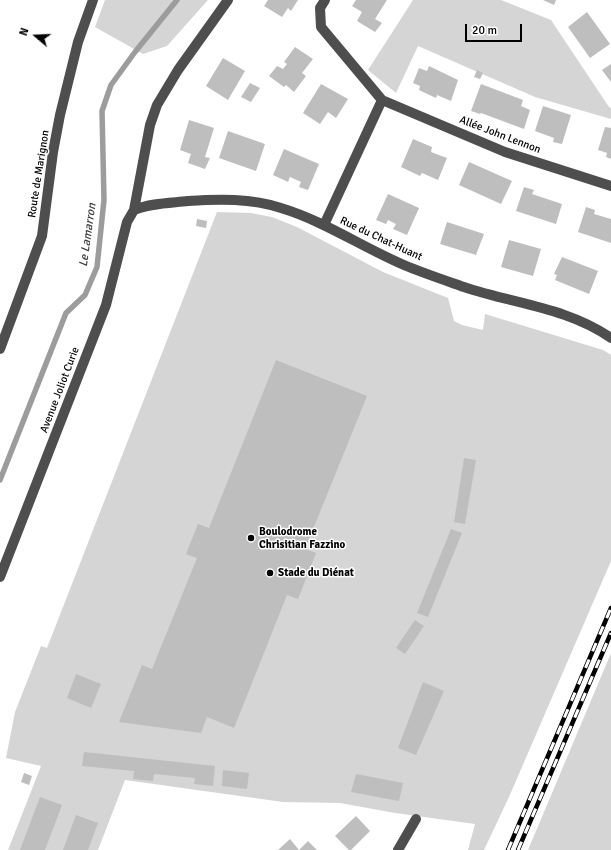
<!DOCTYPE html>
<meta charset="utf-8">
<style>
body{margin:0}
#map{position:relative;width:611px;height:850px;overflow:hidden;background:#fff;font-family:Signika,sans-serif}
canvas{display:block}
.north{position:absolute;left:16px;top:16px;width:40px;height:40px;-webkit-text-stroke:3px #fff;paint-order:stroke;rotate:289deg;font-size:11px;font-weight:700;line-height:16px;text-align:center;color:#000}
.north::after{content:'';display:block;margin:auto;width:14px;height:18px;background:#000;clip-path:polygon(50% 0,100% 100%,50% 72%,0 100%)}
.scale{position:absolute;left:465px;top:24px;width:57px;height:18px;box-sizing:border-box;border:2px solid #000;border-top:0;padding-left:5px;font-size:12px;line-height:14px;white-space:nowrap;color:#000;-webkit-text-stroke:3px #fff;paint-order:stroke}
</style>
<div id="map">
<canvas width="611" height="850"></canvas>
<div class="north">N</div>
<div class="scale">20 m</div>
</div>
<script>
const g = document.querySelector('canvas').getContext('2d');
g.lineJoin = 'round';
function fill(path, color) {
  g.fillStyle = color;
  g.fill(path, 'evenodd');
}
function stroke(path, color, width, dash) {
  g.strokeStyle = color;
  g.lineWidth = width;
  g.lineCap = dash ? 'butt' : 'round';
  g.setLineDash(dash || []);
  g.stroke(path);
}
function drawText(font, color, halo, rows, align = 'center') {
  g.font = font + ' Signika,sans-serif';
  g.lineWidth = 3;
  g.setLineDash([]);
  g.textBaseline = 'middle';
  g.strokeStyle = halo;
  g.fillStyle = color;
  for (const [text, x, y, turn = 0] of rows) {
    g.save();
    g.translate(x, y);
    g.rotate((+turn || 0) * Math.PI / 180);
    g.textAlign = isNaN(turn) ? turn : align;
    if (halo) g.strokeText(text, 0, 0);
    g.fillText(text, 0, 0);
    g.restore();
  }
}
fill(new Path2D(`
 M105 0H208L167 46 143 54 95 27Z
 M413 0H501L551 20 609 107 611 108V119L535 97 418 46 396 93 368 70Z
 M217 212 251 213 272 217 297 227 383 272 448 298 454 321 462 325 483 330 485 314 603 350 611 355V561L509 797 484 850H468L475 824 395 813 340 803 283 802 125 780 98 850H8L41 766 6 758 15 712 41 646 47 648Z
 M611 653V850H528Z`), '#d5d5d5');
stroke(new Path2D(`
 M0 480 66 313 85 295 97 267 104 200 102 111 111 85 135 52 177 0`), '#9c9c9c', 5.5);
fill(new Path2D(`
 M268 0H298L291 11 288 8 282 17 264 6Z
 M356 0H387L375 19 382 23 375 32 357 21 362 12 352 6Z
 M543 0H556L554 5Z
 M587 12 610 44 590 58 568 27Z
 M295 47 313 59 302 73 306 76 294 92 286 85 284 87 269 76 277 66 283 69 287 64 284 62Z
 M223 58 245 71 228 100 206 86Z
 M611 64V82L602 70Z
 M429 66 458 80 451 101 437 95 436 98 419 90 420 86 413 83 419 68 427 71Z
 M477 70 483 73 480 79 474 77Z
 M250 83 260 88 251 102 241 97Z
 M321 84 348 99 336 118 328 112 320 124 303 113Z
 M481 84 523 100 521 106 530 110 524 129 481 113 480 114 471 111Z
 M543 106 571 115 562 144 553 142 554 138 535 131Z
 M189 120 214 128 205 157 210 158 205 169 188 163 191 154 180 150Z
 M605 127 611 128V159L606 157 607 153 598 150Z
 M228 131 265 144 256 171 219 158Z
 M413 139 432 147 431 152 447 158 438 180 422 173 420 176 401 167Z
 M284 149 319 164 308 190 299 187 301 182 290 177 288 182 273 175Z
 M469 162 512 181 501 204 459 185Z
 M524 187 534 190 532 194 562 204 556 224 516 211Z
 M388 194 419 208 407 235 393 229 396 224 388 220 386 224 376 220Z
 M586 207 595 210 594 214 611 219V243L578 232Z
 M197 219 207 221 206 228 196 226Z
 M447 222 484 234 476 255 440 244Z
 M509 240 541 249 533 276 501 267Z
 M562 257 598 271 589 294 555 280 557 275 554 274Z
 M276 360 367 396 305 549 316 553 298 599 287 595 234 728 207 717 201 733 119 722 142 665 152 669 197 558 186 554 198 524 209 528Z
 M464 458 476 460 465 524 454 522Z
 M451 529 462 533 428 617 417 613Z
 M415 620 424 626 405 654 396 648Z
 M76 674 101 684 91 708 67 698Z
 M423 682 444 691 416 755 398 748Z
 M84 752 215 766 213 786 194 784 195 778 154 774 153 781 133 779 134 771 82 766Z
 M223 770 249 773 247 789 222 786Z
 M24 773 32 776 29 785 21 782Z
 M356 774 403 783 399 801 351 792Z
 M40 797 62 805 45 850H20Z
 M76 815 98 823 88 850H63Z
 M356 816 370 831 351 850H349L335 836Z
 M290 839 299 850 308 841 317 850H278Z`), '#bebebe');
stroke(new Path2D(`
 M325 0 320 8 321 27 382 100 505 152 611 186
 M134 210C151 203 170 203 188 201 218 199 251 198 281 208 324 221 362 247 404 265 423 273 444 280 464 287 514 304 566 307 611 338
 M324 225 382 100
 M0 349 42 236 53 152 60 115 78 42 93 0
 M0 577 106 305 127 222 134 210 150 125 157 105 178 70 228 0
 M398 850 416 819`), '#4e4e4e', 10);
const rail = new Path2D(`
 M508 850 611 608
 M518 850 611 633`);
stroke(rail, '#000', 4.5);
stroke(rail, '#fff', 3, [9]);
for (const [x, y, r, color] of [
 [251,538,4,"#000"],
 [270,573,4,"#000"]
]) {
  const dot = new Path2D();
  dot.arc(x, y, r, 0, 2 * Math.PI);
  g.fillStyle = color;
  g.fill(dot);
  stroke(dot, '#fff', 1.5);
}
drawText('11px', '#000', '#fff', [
 ["Allée John Lennon",500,135,21],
 ["Route de Marignon",39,174,-81],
 ["Rue du Chat-Huant",381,239,25],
 ["Avenue Joliot Curie",60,390,-69]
]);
drawText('bold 11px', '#000', '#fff', [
 ["Boulodrome",259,532],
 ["Chrisitian Fazzino",259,545],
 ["Stade du Diénat",278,573]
], 'left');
drawText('italic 12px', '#3d3d3d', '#fff', [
 ["Le Lamarron",88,235,-82]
]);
</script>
